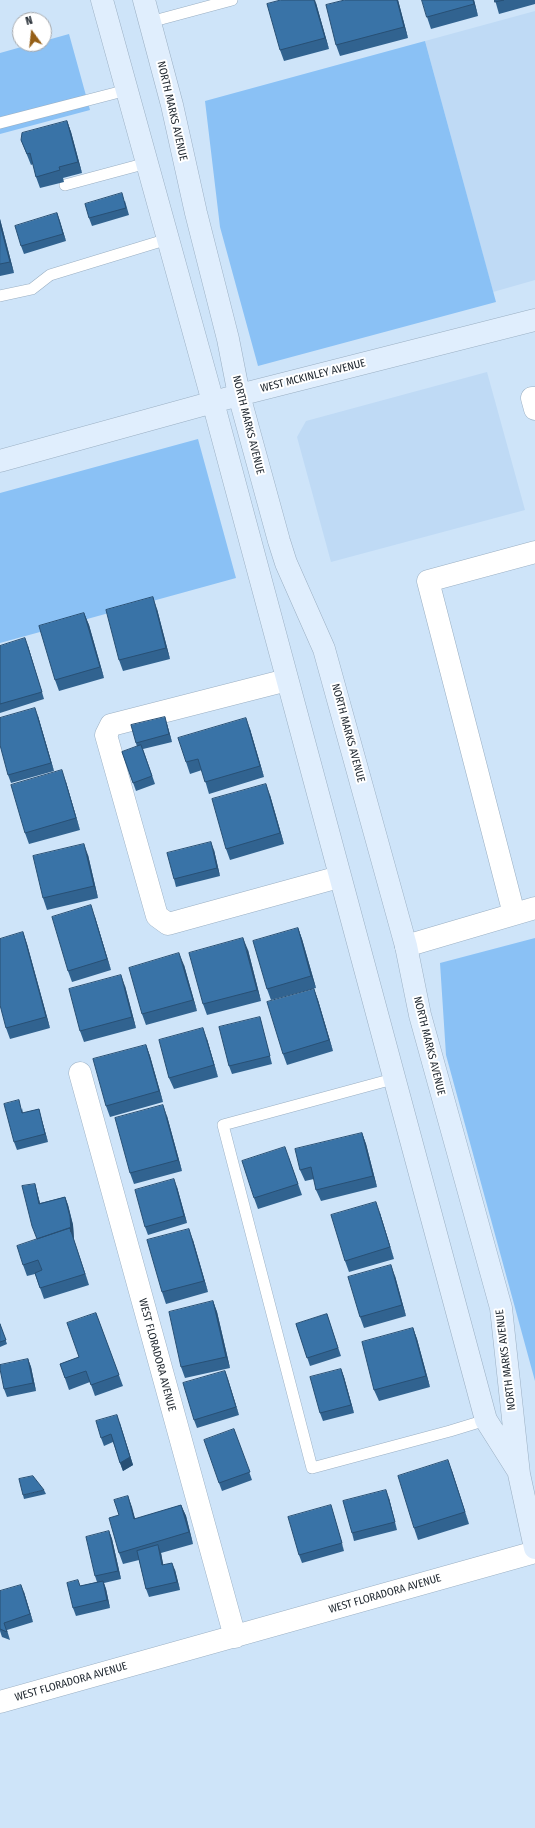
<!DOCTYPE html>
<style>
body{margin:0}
#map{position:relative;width:535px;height:1828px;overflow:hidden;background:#cee4f9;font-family:"Fira Sans Condensed",sans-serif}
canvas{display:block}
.north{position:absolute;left:12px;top:12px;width:40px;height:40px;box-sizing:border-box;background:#fff;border:1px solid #a6a9ad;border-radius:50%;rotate:345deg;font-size:11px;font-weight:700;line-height:16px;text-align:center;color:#212931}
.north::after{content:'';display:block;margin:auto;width:14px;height:18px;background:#955f17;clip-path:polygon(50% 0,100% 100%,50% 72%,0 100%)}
</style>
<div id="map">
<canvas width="535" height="1828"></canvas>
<div class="north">N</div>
</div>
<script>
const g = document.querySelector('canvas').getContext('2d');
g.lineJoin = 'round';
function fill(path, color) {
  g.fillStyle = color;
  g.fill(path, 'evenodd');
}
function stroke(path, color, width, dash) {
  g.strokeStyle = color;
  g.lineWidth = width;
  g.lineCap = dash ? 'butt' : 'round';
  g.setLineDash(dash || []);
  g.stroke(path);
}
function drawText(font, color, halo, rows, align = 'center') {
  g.font = font + ' "Fira Sans Condensed",sans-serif';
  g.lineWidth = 4;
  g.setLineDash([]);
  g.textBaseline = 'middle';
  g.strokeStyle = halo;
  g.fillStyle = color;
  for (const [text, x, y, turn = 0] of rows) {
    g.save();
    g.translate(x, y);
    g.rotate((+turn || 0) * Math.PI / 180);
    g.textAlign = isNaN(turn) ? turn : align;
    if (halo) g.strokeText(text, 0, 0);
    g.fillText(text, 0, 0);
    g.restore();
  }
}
fill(new Path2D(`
 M535 11V280L493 292 425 41Z
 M487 372 525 510 331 562 297 437 306 421Z`), '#bfdaf5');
fill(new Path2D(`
 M69 34 90 110 0 134V53L32 44H44V41Z
 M425 41 496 302 258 366 220 227 205 101Z
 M198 439 236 578 0 643V493Z
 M535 938V1381L446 1055 440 963Z`), '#8ac1f5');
const service = new Path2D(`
 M150 22 232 0
 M0 123 127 90
 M65 185 147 163
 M0 296 32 289 50 275 168 239
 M393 1079 223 1125 312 1468 450 1431 486 1420`);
const minor = new Path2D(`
 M535 398H532L535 409
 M287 680 111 725 106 735 157 916 168 924 339 877
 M514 914 428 581 535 552
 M406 946 535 908
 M80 1073 235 1637
 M0 1702 535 1552`);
const secondary = new Path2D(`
 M102 0 213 402 486 1420 517 1469
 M144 0 172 105 196 213 228 339 239 395 279 541 286 563 324 649 406 946 420 1015 501 1308 519 1474 535 1548
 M0 461 239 395 535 320`);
stroke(service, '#9aafc3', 12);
stroke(minor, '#9aafc3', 23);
stroke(secondary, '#9aafc3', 23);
stroke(service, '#fff', 11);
stroke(minor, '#fff', 22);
stroke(secondary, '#e0eefd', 22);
fill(new Path2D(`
 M345 0H398L408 38 340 56 336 45Z
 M422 0H474L478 16 431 29 427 17Z
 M495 0H535V4L499 14Z
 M316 3 329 49 284 61 280 50Z
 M67 121 71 132 82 173 63 178 64 182 40 188 36 177 33 164 31 165 21 140Z
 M125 201 129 215 92 226 89 218Z
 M57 213 66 241 24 254 21 246Z
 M0 219 14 273 0 276Z
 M157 609 170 659 123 671 119 660Z
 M84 613 89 625 104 678 59 691 55 680Z
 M0 646H28L44 699 0 713Z
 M38 716 54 771 11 783 8 775Z
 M167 724 172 742 143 749 155 784 136 791 122 752 137 747 136 743Z
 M250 729 264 777 209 794 202 770 190 774 186 762Z
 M66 782 80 830 29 844 25 833Z
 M270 795 284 844 230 860 226 849Z
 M214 850 220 876 176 887 174 879Z
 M88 855 98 898 47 910 43 898Z
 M95 917 111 970 72 982 68 971Z
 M298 928 302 939 316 988 271 1000 267 989Z
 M23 932 27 944 50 1028 10 1039 6 1028Z
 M248 950 261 1001 207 1015 203 1004Z
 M184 965 197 1011 146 1025 142 1014Z
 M125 986 136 1028 84 1042 80 1031Z
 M314 989 318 1000 333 1051 287 1065 283 1054Z
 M260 1017 262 1025 272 1064 232 1074 229 1066Z
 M207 1039 218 1077 174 1089 169 1078Z
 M146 1045 150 1056 163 1102 110 1117 106 1106Z
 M22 1108 23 1113 39 1109 41 1117 48 1142 17 1150 14 1142Z
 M167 1116 182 1171 134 1184 130 1173Z
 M362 1133 366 1144 377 1187 321 1201 316 1190 314 1179 305 1181 300 1170Z
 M289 1158 302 1195 258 1209 254 1198Z
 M35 1184 37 1192 40 1203 65 1197 68 1205 73 1225 74 1240 89 1285 44 1299 35 1274 27 1276 23 1265 37 1239Z
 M177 1187 187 1223 148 1235 145 1227Z
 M380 1213 394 1259 349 1272 345 1261Z
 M193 1240 208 1292 166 1304 162 1292Z
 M395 1276 406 1316 364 1328 360 1317Z
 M213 1301 217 1312 230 1368 185 1378 181 1367Z
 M96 1313 123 1386 95 1396 90 1382 69 1390 60 1364 79 1357Z
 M327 1314 341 1356 310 1366 296 1324Z
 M0 1324 7 1344 0 1347Z
 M413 1328 417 1339 430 1387 379 1401 374 1390Z
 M28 1359 31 1367 36 1391 7 1397 4 1389Z
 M341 1369 344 1377 354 1413 323 1421 320 1413Z
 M225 1371 239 1415 197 1428 194 1420Z
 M120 1423 133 1465 123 1471 113 1442 104 1446 101 1438Z
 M234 1429 252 1480 222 1491 219 1483Z
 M452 1471 469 1524 418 1540 414 1528Z
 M44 1490 46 1494 24 1499 23 1495Z
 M128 1496 135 1519 181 1505 186 1516 193 1544 161 1553 163 1565 175 1570 180 1590 149 1597 146 1589 139 1560 123 1564 119 1553V1515Z
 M389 1498 397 1530 354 1541 352 1533Z
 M333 1513 344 1551 302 1563 299 1555Z
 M109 1531 112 1539 121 1579 104 1583 106 1589 110 1608 76 1616 73 1608 80 1586 97 1582 95 1576Z
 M0 1591 24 1592 33 1622 7 1630 10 1640 2 1637 0 1631Z`), '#316390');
fill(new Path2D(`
 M314 0H315L316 3 329 49 325 38Z
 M397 0H398L408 38 404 27Z
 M473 0H474L478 16 474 4Z
 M67 121 71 132 82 173 78 162Z
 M57 213 60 221 66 241 63 234Z
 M0 219 14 273 10 262 0 224Z
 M153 597 157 609 170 659 166 648Z
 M84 613 89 625 104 678 100 667Z
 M25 638 28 646 44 699 42 692Z
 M35 708 38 716 54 771 51 763Z
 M165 717 167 724 172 742 169 734Z
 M246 718 250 729 264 777 260 766Z
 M62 770 66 782 80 830 76 818Z
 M266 784 270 795 284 844 280 833Z
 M211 842 214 850 220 876 217 868Z
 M84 844 88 855 98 898 94 886Z
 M91 905 95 917 111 970 107 959Z
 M298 928 302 939 316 988 311 976Z
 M23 932 27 944 50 1028 46 1017Z
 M243 938 248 950 261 1001 257 990Z
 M179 953 184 965 197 1011 193 1000Z
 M121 975 125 986 136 1028 132 1017Z
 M314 989 318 1000 333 1051 329 1040Z
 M203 1028 207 1039 218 1077 214 1065Z
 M146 1045 150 1056 163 1102 159 1091Z
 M163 1105 167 1116 182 1171 178 1160Z
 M39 1109 41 1117 48 1142 45 1134Z
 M362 1133 366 1144 377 1187 373 1176Z
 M174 1179 177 1187 187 1223 184 1216Z
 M35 1184 37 1192 42 1211 39 1204Z
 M65 1197 68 1205 73 1225 74 1240 71 1232Z
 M376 1202 380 1213 394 1259 390 1247Z
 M70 1228 89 1285 85 1274Z
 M189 1229 193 1240 208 1292 204 1281Z
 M391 1265 395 1276 406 1316 402 1305Z
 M213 1301 217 1312 230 1368 226 1357Z
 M413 1328 417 1339 430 1387 426 1376Z
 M28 1359 31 1367 36 1391 33 1383Z
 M341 1369 344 1377 354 1413 351 1405Z
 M225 1371 228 1379 239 1415 236 1407Z
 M117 1415 133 1465 123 1471 120 1463Z
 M448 1460 452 1471 469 1524 465 1512Z
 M386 1490 389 1498 397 1530 395 1522Z
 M128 1496 132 1507 138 1530 134 1519Z
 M181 1505 186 1516 193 1544 189 1532Z
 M331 1505 333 1513 344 1551 342 1543Z
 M109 1531 112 1539 121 1579 118 1571Z
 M158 1545 161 1553 165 1573 162 1565Z
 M172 1563 175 1570 180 1590 177 1582Z
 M103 1581 106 1589 110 1608 107 1600Z
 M21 1585 24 1592 33 1622 30 1614Z`), '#285075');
const building = new Path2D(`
 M281 0H314L325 38 280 50 267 4Z
 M345 0H397L404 27 336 45 326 5Z
 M422 0H473L474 4 427 17Z
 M495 0H504L495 2Z
 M67 121 78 162 59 167 60 170 36 177 30 153 27 154 21 140 22 133Z
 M122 193 126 208 89 218 85 204Z
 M57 213 63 234 21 246 15 226Z
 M0 224 10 262 0 264Z
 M153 597 166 648 119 660 106 610Z
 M84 613 100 667 55 680 39 626Z
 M25 638 42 692 0 704V646Z
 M35 708 51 763 8 775 0 745V718Z
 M165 717 169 734 136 743 131 725Z
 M246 718 260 766 205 782 198 759 186 762 178 738Z
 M141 745 152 776 133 783 122 752Z
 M62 770 76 818 25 833 11 785Z
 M266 784 280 833 226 849 212 799Z
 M211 842 217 868 174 879 167 853Z
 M84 844 94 886 43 898 33 856Z
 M91 905 107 959 68 971 52 917Z
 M298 928 311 976 267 989 253 941Z
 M23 932 46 1017 6 1028 0 1005V939Z
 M243 938 257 990 203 1004 189 953Z
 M179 953 193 1000 142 1014 129 968Z
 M121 975 132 1017 80 1031 69 989Z
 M314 989 329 1040 283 1054 267 1002Z
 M260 1017 270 1056 229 1066 219 1027Z
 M203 1028 214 1065 169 1078 159 1040Z
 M146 1045 159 1091 106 1106 93 1059Z
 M19 1100 22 1113 39 1109 45 1134 14 1142 4 1104Z
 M163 1105 178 1160 130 1173 115 1118Z
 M362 1133 373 1176 316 1190 311 1167 300 1170 295 1149Z
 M285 1147 298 1184 254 1198 242 1161Z
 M174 1179 184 1216 145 1227 135 1190Z
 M35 1184 39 1204 65 1197 70 1217 71 1232 70 1228 37 1239 32 1226 22 1186Z
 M376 1202 390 1247 345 1261 331 1215Z
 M70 1228 85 1274 40 1288 35 1273 42 1270 38 1260 23 1265 17 1246Z
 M189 1229 204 1281 162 1292 147 1240Z
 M391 1265 402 1305 360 1317 348 1277Z
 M213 1301 226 1357 181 1367 169 1312Z
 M96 1313 119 1375 91 1385 86 1371 65 1378 60 1364 79 1357 67 1323Z
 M327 1314 338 1348 307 1358 296 1324Z
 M0 1324 6 1340 0 1342Z
 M413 1328 426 1376 374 1390 362 1342Z
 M28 1359 33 1383 4 1389 0 1369V1365Z
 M341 1369 351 1405 320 1413 310 1377Z
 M225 1371 236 1407 194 1420 183 1383Z
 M117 1415 130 1457 120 1463 111 1434 101 1438 96 1421Z
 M234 1429 250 1472 219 1483 204 1440Z
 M448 1460 465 1512 414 1528 398 1476Z
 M33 1476 44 1490 23 1495 19 1479Z
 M386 1490 395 1522 352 1533 343 1501Z
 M128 1496 134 1519 181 1505 189 1532 119 1553 109 1518 119 1515 114 1500Z
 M331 1505 342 1543 299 1555 288 1517Z
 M109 1531 118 1571 95 1576 86 1537Z
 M158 1545 162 1565 172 1563 177 1582 146 1589 137 1551Z
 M78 1580 80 1586 103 1581 107 1600 73 1608 67 1583Z
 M21 1585 30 1614 4 1623 7 1632 0 1629V1591Z`);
fill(building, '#3973a7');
stroke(building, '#285075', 1);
drawText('11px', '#212931', '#fff', [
 ["NORTH MARKS AVENUE",172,111,77],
 ["WEST MCKINLEY AVENUE",313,376,-14],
 ["NORTH MARKS AVENUE",248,425,76],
 ["NORTH MARKS AVENUE",348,733,75],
 ["NORTH MARKS AVENUE",429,1046,76],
 ["WEST FLORADORA AVENUE",157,1355,75],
 ["NORTH MARKS AVENUE",506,1360,-97],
 ["WEST FLORADORA AVENUE",385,1594,-16],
 ["WEST FLORADORA AVENUE",71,1682,-16]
]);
</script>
